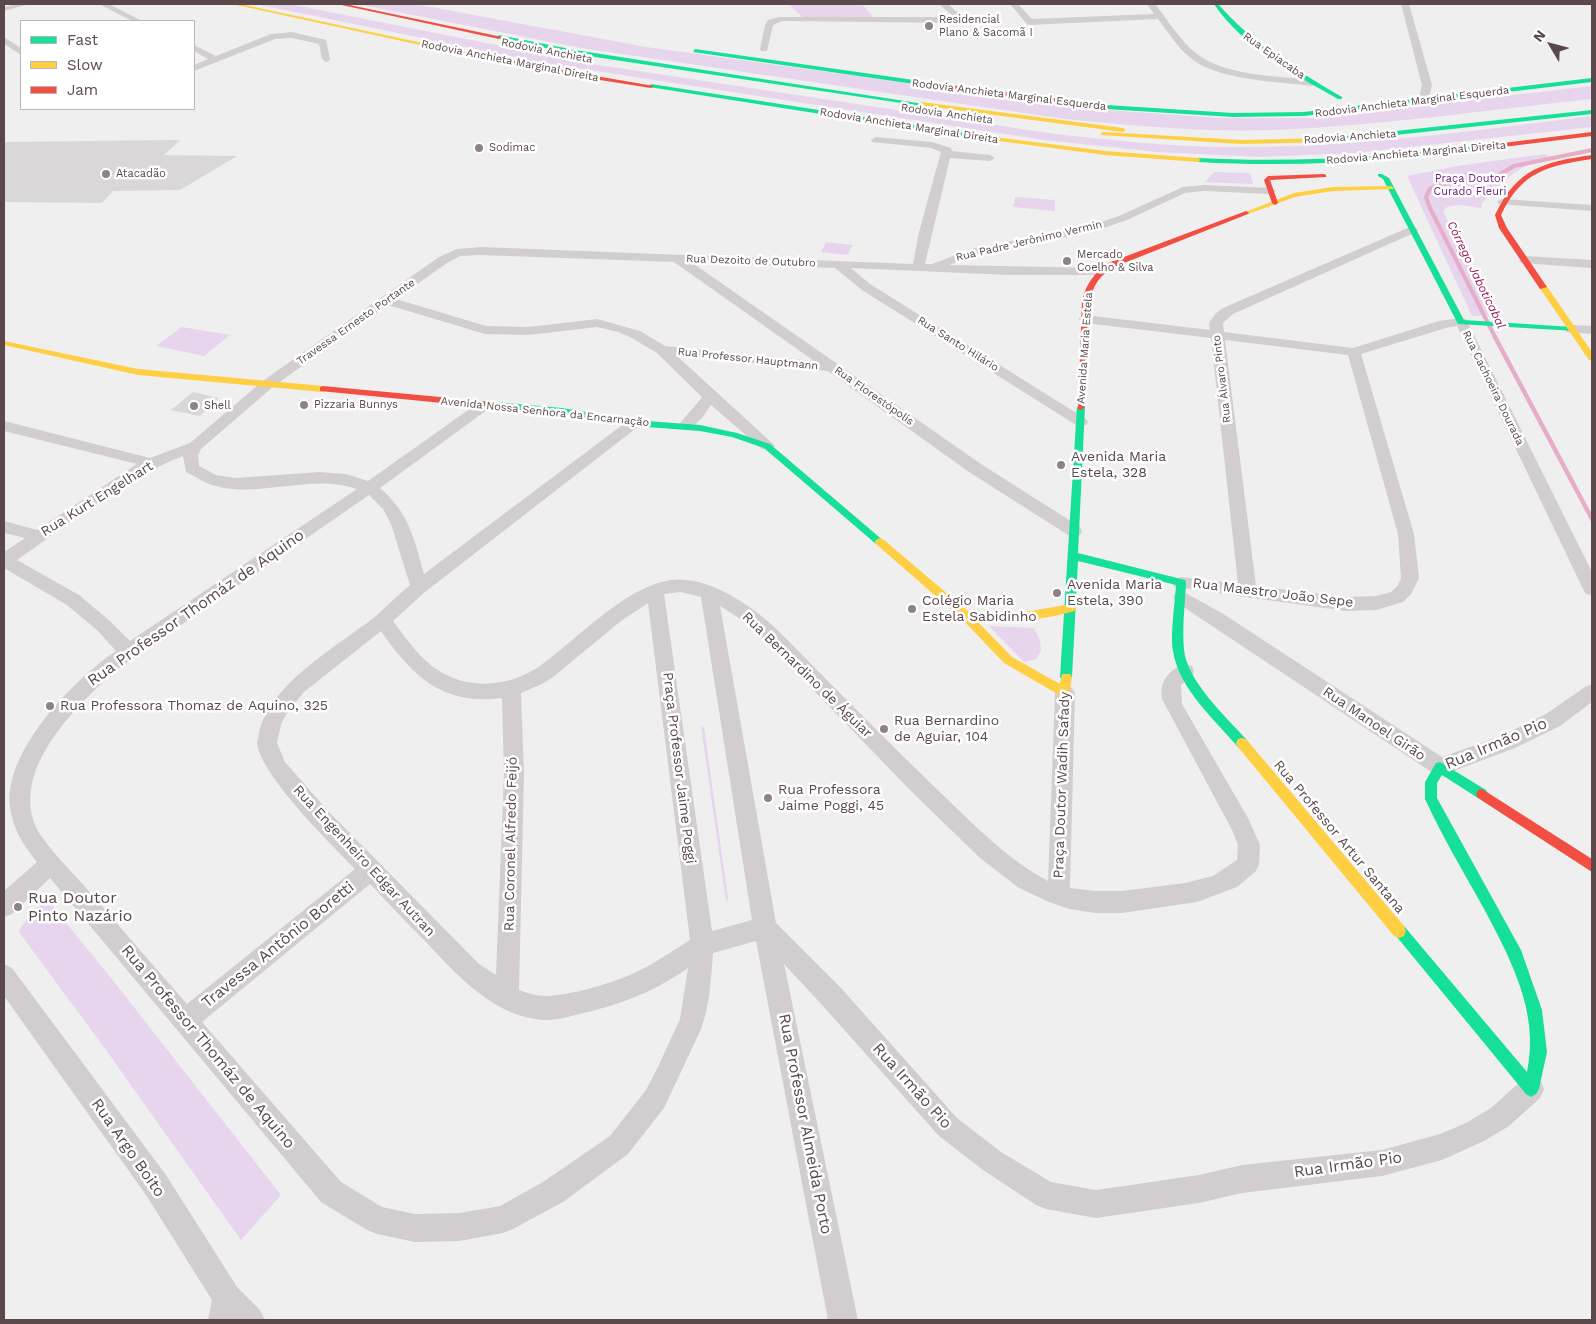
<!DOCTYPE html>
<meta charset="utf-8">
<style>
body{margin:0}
#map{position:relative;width:1596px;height:1324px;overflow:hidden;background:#efefef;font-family:"Work Sans",sans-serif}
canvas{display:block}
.frame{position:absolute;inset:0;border:5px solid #5a484b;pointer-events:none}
.legend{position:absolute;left:20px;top:20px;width:175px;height:90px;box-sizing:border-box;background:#fff;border:1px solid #bdb6b7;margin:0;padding:6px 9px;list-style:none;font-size:15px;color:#5a484b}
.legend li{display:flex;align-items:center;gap:10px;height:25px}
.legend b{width:25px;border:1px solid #bdb6b7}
.north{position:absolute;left:1526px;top:20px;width:50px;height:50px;-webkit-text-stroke:4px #fff;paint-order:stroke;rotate:307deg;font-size:14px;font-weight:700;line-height:20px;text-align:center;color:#5a484b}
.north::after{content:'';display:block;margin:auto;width:18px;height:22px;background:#5a484b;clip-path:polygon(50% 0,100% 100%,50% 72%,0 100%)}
</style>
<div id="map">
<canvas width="1596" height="1324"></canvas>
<div class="frame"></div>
<ul class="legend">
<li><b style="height:6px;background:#16e098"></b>Fast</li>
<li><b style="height:6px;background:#ffcf43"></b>Slow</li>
<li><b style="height:6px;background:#f24e42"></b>Jam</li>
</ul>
<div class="north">N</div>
</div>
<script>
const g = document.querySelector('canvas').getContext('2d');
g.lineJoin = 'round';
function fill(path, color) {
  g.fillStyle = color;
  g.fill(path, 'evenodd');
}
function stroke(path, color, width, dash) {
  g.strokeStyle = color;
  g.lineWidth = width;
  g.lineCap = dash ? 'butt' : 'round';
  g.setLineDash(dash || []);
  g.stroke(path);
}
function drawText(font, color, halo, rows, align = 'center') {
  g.font = font + ' "Work Sans",sans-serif';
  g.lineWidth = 5;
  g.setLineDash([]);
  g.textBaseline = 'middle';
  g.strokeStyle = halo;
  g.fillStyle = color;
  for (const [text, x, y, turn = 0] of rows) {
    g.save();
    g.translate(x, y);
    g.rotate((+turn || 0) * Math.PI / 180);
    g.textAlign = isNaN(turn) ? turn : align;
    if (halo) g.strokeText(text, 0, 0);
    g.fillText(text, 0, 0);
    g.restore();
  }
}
fill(new Path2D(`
 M256 4H289L592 64 1055 134C1112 140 1171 147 1229 147 1351 148 1471 131 1592 116V127L1355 153 1260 157 1157 152 1044 140 544 63Z
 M357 4H415L646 47 1106 110 1221 118H1314L1592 86V99C1486 110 1379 126 1273 130 1201 132 1129 126 1058 118L581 48Z
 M789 4H862L874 18 802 17Z
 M1545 154 1550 158C1518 164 1504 181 1482 203L1481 208 1459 205 1447 207 1443 211 1495 315 1472 316 1407 176 1457 166Z
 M1214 172 1250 173 1253 184 1205 182Z
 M1015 197 1055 200V211L1013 207Z
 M826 242 853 245 847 255 821 252Z
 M182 327 230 335 204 356 156 346Z
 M989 626 1034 628 1040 641 1041 651 1036 659 1024 662Z
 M701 726 704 728 728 899 726 901Z
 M49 902 111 978 281 1195 241 1240 106 1050 19 932V930C26 921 36 904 49 902Z`), '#e6d5ed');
stroke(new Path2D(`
 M1496 339 1429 206 1426 197 1430 189 1439 184 1490 180 1514 166 1592 150`), '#e7adc8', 4);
stroke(new Path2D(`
 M1495 337 1592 519`), '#e7adc8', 4.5);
fill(new Path2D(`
 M180 140 164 155 237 156 180 190 113 191 102 203 4 202V142Z
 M193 392 219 398 200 416 171 410Z`), '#d9d7d7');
fill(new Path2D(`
 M16 4H29L4 11V7Z
 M99 4H109L142 21H132Z
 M939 4H948L966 20 962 23 782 21 773 25 767 51H761L760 49 765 25 768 20 779 17H954Z
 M1010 4H1018L1032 19 1154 14 1147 4H1155C1169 21 1183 46 1203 58 1231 76 1279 76 1312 80L1317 83 1312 86C1280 82 1223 80 1196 62 1180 52 1169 33 1158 19L1030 25 1027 24Z
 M1401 4H1409L1432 85 1428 101 1423 104 1418 101 1422 85Z
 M292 32 326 40 330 59 329 61 326 62 322 59 319 44 292 38 275 39 194 71V65L208 59 194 51V45L216 56 271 34Z
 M4 37 21 48V55L4 44Z
 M876 137 932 142 951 148 952 151 990 155 995 158 990 161 950 158 925 264H932L971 249 1085 227 1119 216 1183 187 1204 185 1270 188 1276 191 1270 194 1204 191 1185 193 1127 220 1092 232 974 256 949 265 1102 268 1104 271 1102 274 1098 275H1008L851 268 870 284 1086 419 1088 422 1086 425H1076L862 290 835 268 691 262 981 464 1080 527 1082 531 1080 535 1074 537 1068 535 969 472 828 371 676 355 772 443 775 446 772 449H762L711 405 702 418 690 429H680L678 426C685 416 695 407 702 397L657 353 630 337 618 332 597 327 528 335 485 334 388 305 274 386 201 449 198 455 199 466 216 475 236 478 319 472 346 474 368 481 481 401H491L493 404 491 407 380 488C409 513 414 538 424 574L629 420H639L641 423 639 426 425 592 393 621C403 634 413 649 425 660 457 691 505 690 540 666 576 640 626 586 671 580 698 576 730 593 751 608 776 626 796 649 817 670 860 713 902 756 946 798 978 829 1009 860 1048 881L1055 693 1058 688 1065 685 1072 688 1075 693 1070 888 1095 891H1122L1185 883 1213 876 1237 860 1238 845 1232 830 1162 699C1159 682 1169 669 1185 664L1192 666 1194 671 1192 676 1181 685 1182 704 1248 818 1260 845 1259 864 1256 871 1237 887 1197 902 1122 913H1095L1069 909 1049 902 1019 888 980 858 910 790 767 642 739 618 720 606 776 923 841 988 957 1118 1001 1152 1051 1182 1096 1190 1199 1175 1242 1165 1382 1150 1440 1134 1466 1123 1491 1108 1522 1080 1531 1076 1540 1080 1544 1089 1540 1098 1509 1126 1484 1141 1442 1160 1382 1176 1242 1193 1199 1203 1096 1218 1046 1209 1036 1205 983 1170 939 1136 823 1006 784 964 858 1320H828L756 941 713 953C711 978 710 1005 701 1029L664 1108 628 1154 563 1202 513 1229 503 1233 459 1241 415 1242 377 1234 367 1230 321 1202 50 878 12 914 4 917V891L37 862C23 845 13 829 10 807 3 752 74 679 116 651L98 631 67 605 4 568V552L25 538 4 533V521L37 530 137 464 4 431V421L150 458 190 443 264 380 439 257 457 249 481 247 913 264 919 232 941 152 931 148 872 142 871 140ZM481 255 674 262 814 361 665 346 640 331 597 319 528 327 486 326 396 299 447 263 460 256ZM183 456 186 472C193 475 200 480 207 483 253 502 308 472 357 489L130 641 110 621 79 595 17 560C70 523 122 480 183 456ZM369 495 383 509 391 524 410 585C398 595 387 606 376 616 338 646 270 683 259 733 259 736 257 740 257 744 263 778 330 843 355 869L187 1004C153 965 120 927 87 889 74 874 43 843 36 827 10 768 79 703 119 668ZM681 592 701 597 752 920 712 931 664 594ZM648 603 690 940C677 948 664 957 650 965 625 980 575 995 546 996 537 996 527 993 519 990L524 774 521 693 544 683 553 677 621 621ZM381 631C412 676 443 706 502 698L504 774 496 975 479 964 328 811 285 762 277 743 281 724 287 713 304 692ZM370 884C389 904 407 923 426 942 458 976 493 1016 543 1020 559 1021 577 1014 592 1011 630 1001 656 990 688 968L680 1019 657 1069 646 1090 610 1136 543 1182 500 1206 459 1213 415 1214 382 1207 341 1182 202 1022Z
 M1503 199 1592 205V211L1499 204 1497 202 1499 200Z
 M1412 226 1416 228 1418 230 1416 232 1233 314 1223 323 1224 332 1353 348 1439 321 1461 318 1466 319 1592 572V595L1586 594 1583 589 1457 326 1446 328 1361 354 1414 534 1419 578 1411 594 1403 602 1376 610 1346 611 1175 587 1172 583 1175 579 1181 577 1238 584 1211 338 1085 323 1078 319 1085 315 1210 330 1209 323 1215 314 1223 308ZM1225 340 1348 355 1398 534 1401 578 1398 585 1391 592 1376 596 1346 597 1256 586Z
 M1525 256 1592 260V268L1521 263 1519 260Z
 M1572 325 1592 326V334L1567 332 1565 329Z
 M1182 591 1225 615 1442 757 1501 736 1546 714 1585 687 1592 684V702L1560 726 1515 748 1440 776 1433 773 1176 602 1173 597 1176 592Z
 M4 964 12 968 166 1175 237 1287 260 1310 265 1320H208L212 1300 146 1195 4 996Z`), '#d2cecf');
fill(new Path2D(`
 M1214 4H1218C1253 44 1296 70 1342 97V99H1338C1294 74 1243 47 1214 4Z
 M499 35 575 50 924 104 921 106 575 54 497 38Z
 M695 49 942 84 945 86 942 88 693 52Z
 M1592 78V82L1304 116 1233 117 1106 109 1103 107 1106 105 1233 113 1304 112Z
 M651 84 986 136 989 138 986 140 649 87Z
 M1592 110V114L1330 142 1327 140 1330 138Z
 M1487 145 1489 146V148C1462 154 1433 155 1405 158 1336 164 1267 166 1198 162L1195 160 1198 158C1295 163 1391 157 1487 145Z
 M1378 174H1382L1389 178 1464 320 1572 327H1575V331L1458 324 1383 179 1378 176Z
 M483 401 562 408 634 420 700 425 737 433 770 444 885 542 884 544H876L764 448 732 437 700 431 634 426 562 414 480 406 479 404Z
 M1081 404 1085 407 1078 553 1185 580 1186 583C1185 604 1182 627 1184 649 1186 680 1226 717 1246 739L1248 743 1246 747 1242 748 1238 747C1214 719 1179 689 1173 651 1170 636 1175 603 1176 585L1078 561 1072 677 1070 680H1062L1060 677 1077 407Z
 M1440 762 1486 790 1488 794 1486 798 1482 799 1478 798 1442 775 1437 783V798L1521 950 1542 1010 1547 1052 1539 1089 1536 1094 1531 1097 1526 1094 1392 931 1394 926 1399 924 1404 926 1527 1072C1540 1012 1510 958 1483 907 1463 871 1442 836 1425 799V782L1436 763Z`), '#16e098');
fill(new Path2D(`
 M232 4H240L474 54 471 56Z
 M921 102 1123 128 1126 130 1123 132 919 105Z
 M1103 132 1241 140 1330 138 1333 140 1330 142 1241 144 1101 135V133Z
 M986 136 1105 151 1198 158 1201 160 1198 162 1105 155 984 139 983 138Z
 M1391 186 1394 188 1393 189 1333 191 1295 197 1248 214 1243 213 1294 193 1333 187Z
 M1540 285H1546L1592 352V360H1589L1539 287Z
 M4 341 138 369 323 386 327 389 323 392 138 375 4 345Z
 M880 538 884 540 969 612 1019 613 1071 604 1075 605 1076 608 1075 611C1043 620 1010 623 977 621L1012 657 1060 684 1062 674H1070L1072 677 1069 696H1061L1004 663 962 619 876 544 875 542 876 540Z
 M1242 738 1246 739 1404 926 1406 931 1404 936 1399 938 1394 936 1238 747 1236 743 1238 739Z`), '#ffcf43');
fill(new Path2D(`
 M337 4H345L502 37 499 39Z
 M471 52 549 68 654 86 651 88 549 72 469 55Z
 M942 84 1106 105 1109 107 1106 109 940 87Z
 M1592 132V136L1487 149 1484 147 1487 145Z
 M1592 155V159C1547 166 1522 171 1501 215L1507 228 1547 287 1540 289 1499 228 1495 215C1517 168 1544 162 1592 155Z
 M1324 174 1326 175V177L1270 180 1278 203 1275 205 1272 203 1264 180 1268 176Z
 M1246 211 1249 213 1248 214 1114 267C1100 275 1093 285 1090 301L1085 407 1081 410 1078 409 1082 301C1086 284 1094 273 1108 263Z
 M323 386 483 401 487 404 483 407 320 391V387Z
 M1482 789 1592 859V872L1478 798 1476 794 1478 790Z`), '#f24e42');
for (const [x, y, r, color] of [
 [929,26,5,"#8e8284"],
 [479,148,5,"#8e8284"],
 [106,174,5,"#8e8284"],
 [1067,261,5,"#8e8284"],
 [304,405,5,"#8e8284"],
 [194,406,5,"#8e8284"],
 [1061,465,5,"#8e8284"],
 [1057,593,5,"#8e8284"],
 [912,609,5,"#8e8284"],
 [50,706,5,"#8e8284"],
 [884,729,5,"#8e8284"],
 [768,798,5,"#8e8284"],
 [18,907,5,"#8e8284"]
]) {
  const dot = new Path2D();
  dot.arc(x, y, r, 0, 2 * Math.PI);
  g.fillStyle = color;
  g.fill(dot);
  stroke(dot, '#fff', 2);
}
drawText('11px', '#5a484b', '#fff', [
 ["Residencial",939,20],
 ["Plano & Sacomã I",939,33],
 ["Sodimac",489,148],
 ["Atacadão",116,174],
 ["Mercado",1077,255],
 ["Coelho & Silva",1077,268],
 ["Pizzaria Bunnys",314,405],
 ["Shell",204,406]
], 'left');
drawText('11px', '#5a484b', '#fff', [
 ["Rodovia Anchieta",547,51,11],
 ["Rua Epiacaba",1274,56,35],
 ["Rodovia Anchieta Marginal Direita",510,61,11],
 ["Rodovia Anchieta Marginal Esquerda",1009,95,7],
 ["Rodovia Anchieta Marginal Esquerda",1412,102,-7],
 ["Rodovia Anchieta",947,114,8],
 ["Rodovia Anchieta Marginal Direita",909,126,9],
 ["Rodovia Anchieta",1350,137,-4],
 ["Rodovia Anchieta Marginal Direita",1416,153,-5],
 ["Rua Padre Jerônimo Vermin",1029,241,-13],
 ["Rua Dezoito de Outubro",751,261,2],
 ["Travessa Ernesto Portante",356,322,-35],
 ["Rua Santo Hilário",958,344,32],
 ["Avenida Maria Estela",1085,348,-86],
 ["Rua Professor Hauptmann",748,359,6],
 ["Rua Álvaro Pinto",1222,379,-97],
 ["Rua Cachoeira Dourada",1493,388,64],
 ["Rua Florestópolis",874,396,35],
 ["Avenida Nossa Senhora da Encarnação",545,412,6]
]);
drawText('11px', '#661f74', '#fff', [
 ["Praça Doutor",1470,179],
 ["Curado Fleuri",1470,192]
]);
drawText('italic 12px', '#9c1955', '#fff', [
 ["Córrego Jaboticabal",1476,275,64]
]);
drawText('14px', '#5a484b', '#fff', [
 ["Avenida Maria",1071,457],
 ["Estela, 328",1071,473],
 ["Avenida Maria",1067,585],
 ["Estela, 390",1067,601],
 ["Colégio Maria",922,601],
 ["Estela Sabidinho",922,617],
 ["Rua Professora Thomaz de Aquino, 325",60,706],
 ["Rua Bernardino",894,721],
 ["de Aguiar, 104",894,737],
 ["Rua Professora",778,790],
 ["Jaime Poggi, 45",778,806]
], 'left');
drawText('14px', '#5a484b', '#fff', [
 ["Rua Kurt Engelhart",97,499,-32],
 ["Rua Maestro João Sepe",1273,593,7],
 ["Rua Bernardino de Águiar",807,675,44],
 ["Rua Manoel Girão",1374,724,34],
 ["Praça Professor Jaime Poggi",679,768,83],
 ["Praça Doutor Wadih Safady",1062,785,-88],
 ["Rua Professor Artur Santana",1339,837,50],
 ["Rua Coronel Alfredo Feijó",511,844,-89],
 ["Rua Engenheiro Edgar Autran",364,861,47]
]);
drawText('16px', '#5a484b', '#fff', [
 ["Rua Professor Thomáz de Aquino",196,608,-35],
 ["Rua Irmão Pio",1496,744,-23],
 ["Travessa Antônio Boretti",278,945,-39],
 ["Rua Professor Thomáz de Aquino",208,1047,50],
 ["Rua Irmão Pio",912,1086,48],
 ["Rua Professor Almeida Porto",805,1124,79],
 ["Rua Argo Boito",128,1148,55],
 ["Rua Irmão Pio",1348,1165,-8]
]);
drawText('16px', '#5a484b', '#fff', [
 ["Rua Doutor",28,898],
 ["Pinto Nazário",28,916]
], 'left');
</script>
